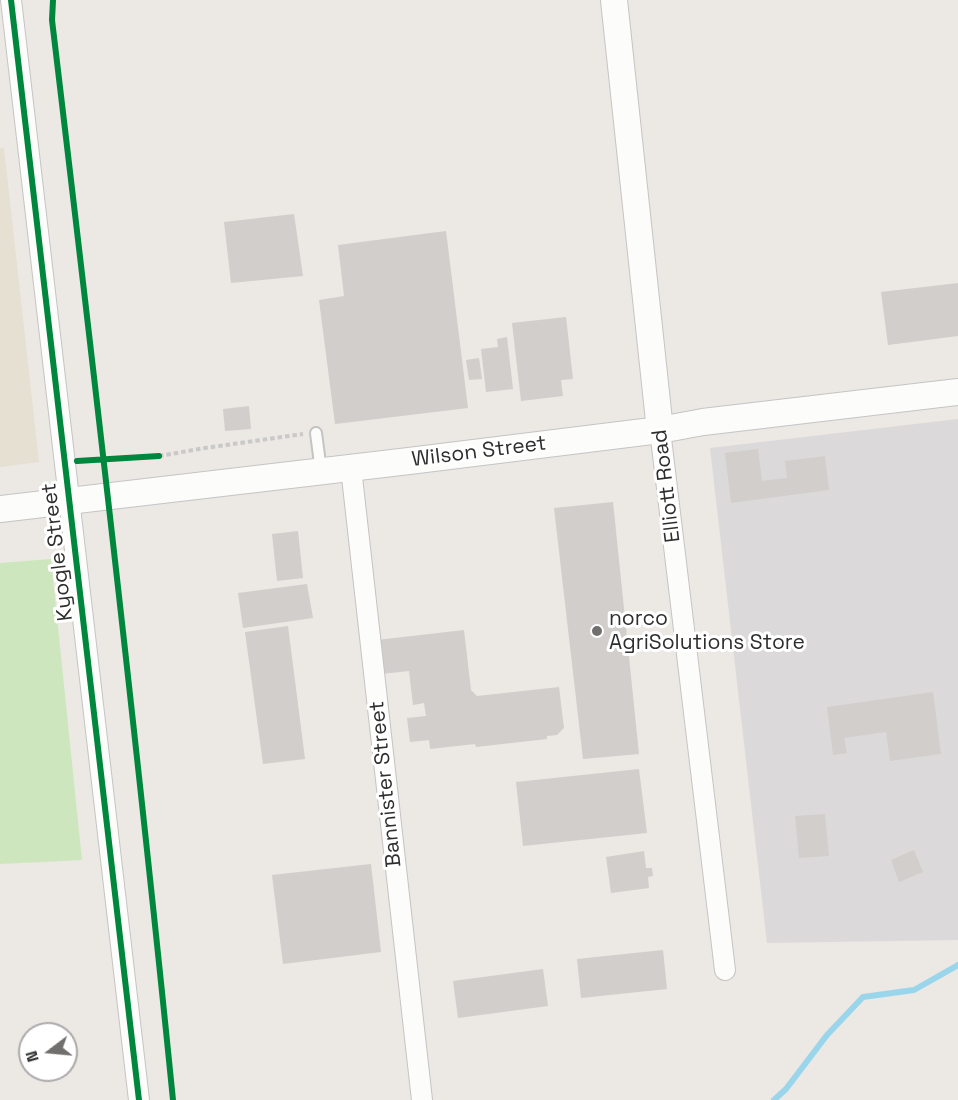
<!DOCTYPE html>
<style>
body{margin:0}
#map{position:relative;width:958px;height:1100px;overflow:hidden;background:#ece8e4;font-family:"Space Grotesk",sans-serif}
canvas{display:block}
.north{position:absolute;left:18px;top:1022px;width:60px;height:60px;box-sizing:border-box;background:#fff;border:2px solid #ababab;border-radius:50%;rotate:254deg;font-size:16px;font-weight:700;line-height:24px;text-align:center;color:#2e2e2e}
.north::after{content:'';display:block;margin:auto;width:21px;height:27px;background:#706f6e;clip-path:polygon(50% 0,100% 100%,50% 72%,0 100%)}
</style>
<div id="map">
<canvas width="958" height="1100"></canvas>
<div class="north">N</div>
</div>
<script>
const g = document.querySelector('canvas').getContext('2d');
g.lineJoin = 'round';
function fill(path, color) {
  g.fillStyle = color;
  g.fill(path, 'evenodd');
}
function stroke(path, color, width, dash) {
  g.strokeStyle = color;
  g.lineWidth = width;
  g.lineCap = dash ? 'butt' : 'round';
  g.setLineDash(dash || []);
  g.stroke(path);
}
function drawText(font, color, halo, rows, align = 'center') {
  g.font = font + ' "Space Grotesk",sans-serif';
  g.lineWidth = 6;
  g.setLineDash([]);
  g.textBaseline = 'middle';
  g.strokeStyle = halo;
  g.fillStyle = color;
  for (const [text, x, y, turn = 0] of rows) {
    g.save();
    g.translate(x, y);
    g.rotate((+turn || 0) * Math.PI / 180);
    g.textAlign = isNaN(turn) ? turn : align;
    if (halo) g.strokeText(text, 0, 0);
    g.fillText(text, 0, 0);
    g.restore();
  }
}
fill(new Path2D(`
 M958 419V940L767 943 710 448Z`), '#dcd9db');
fill(new Path2D(`
 M0 148H4L39 462 0 467Z`), '#e6e0d3');
fill(new Path2D(`
 M51 559 82 860 0 864V563Z`), '#cee6be');
stroke(new Path2D(`
 M774 1100 786 1089 827 1035 863 997 914 990 958 965`), '#99d6ec', 6);
fill(new Path2D(`
 M294 214 303 276 231 283 224 222Z
 M446 231 468 408 335 424 319 300 344 296 338 245Z
 M958 283V336L888 345 881 292Z
 M566 317 573 379 561 380 563 396 521 401 512 323Z
 M507 337 513 389 486 392 481 349 498 347 497 339Z
 M479 358 482 379 469 380 466 360Z
 M249 406 251 429 225 431 223 409Z
 M758 449 762 481 787 478 785 461 825 456 829 490 731 503 725 453Z
 M613 502 639 754 583 759 554 508Z
 M298 531 303 578 277 581 272 534Z
 M307 584 313 618 243 628 238 593Z
 M288 626 305 759 263 764 245 632Z
 M464 630 471 690 477 696 559 687 564 728 557 735 547 736V739L476 747 475 744 430 749 429 740 410 742 407 718 426 716 424 703 413 705 409 671 381 674 377 640Z
 M933 692 941 754 890 761 886 732 844 738 847 753 833 755 827 707Z
 M639 769 647 833 523 846 516 782Z
 M825 814 829 856 799 858 795 816Z
 M914 850 923 872 899 882 891 860Z
 M644 851 646 868H652L653 876 648 877 649 888 611 893 606 857Z
 M371 864 381 952 283 964 272 875Z
 M663 950 667 989 581 998 577 959Z
 M543 969 548 1006 458 1018 453 981Z`), '#d1cecb');
const service = new Path2D(`
 M316 433 321 471`);
const minor = new Path2D(`
 M11 0 139 1100
 M660 430 725 970
 M351 468 422 1100`);
const tertiary = new Path2D(`
 M614 0 660 430
 M0 509 409 461 660 430 703 422 958 392`);
stroke(service, '#c5c4c5', 14);
stroke(minor, '#c5c4c5', 22);
stroke(tertiary, '#c5c4c5', 28);
stroke(new Path2D(`
 M159 456 205 448 303 434`), '#c9c9c8', 4, [4.5, 3]);
stroke(service, '#fcfcfb', 10);
stroke(minor, '#fcfcfb', 20);
stroke(tertiary, '#fcfcfb', 26);
stroke(new Path2D(`
 M11 0 139 1100
 M53 0 52 20C95 380 137 740 173 1100
 M77 461 159 456`), '#00873e', 6);
for (const [x, y, r, color] of [
 [597,631,6,"#706f6e"]
]) {
  const dot = new Path2D();
  dot.arc(x, y, r, 0, 2 * Math.PI);
  g.fillStyle = color;
  g.fill(dot);
  stroke(dot, '#fff', 2);
}
drawText('21px', '#2e2e2e', '#fff', [
 ["Wilson Street",479,452,-7],
 ["Elliott Road",667,486,-97],
 ["Kyogle Street",58,552,-97],
 ["Bannister Street",386,784,-96]
]);
drawText('21px', '#2e2e2e', '#fff', [
 ["norco",609,619],
 ["AgriSolutions Store",609,643]
], 'left');
</script>
